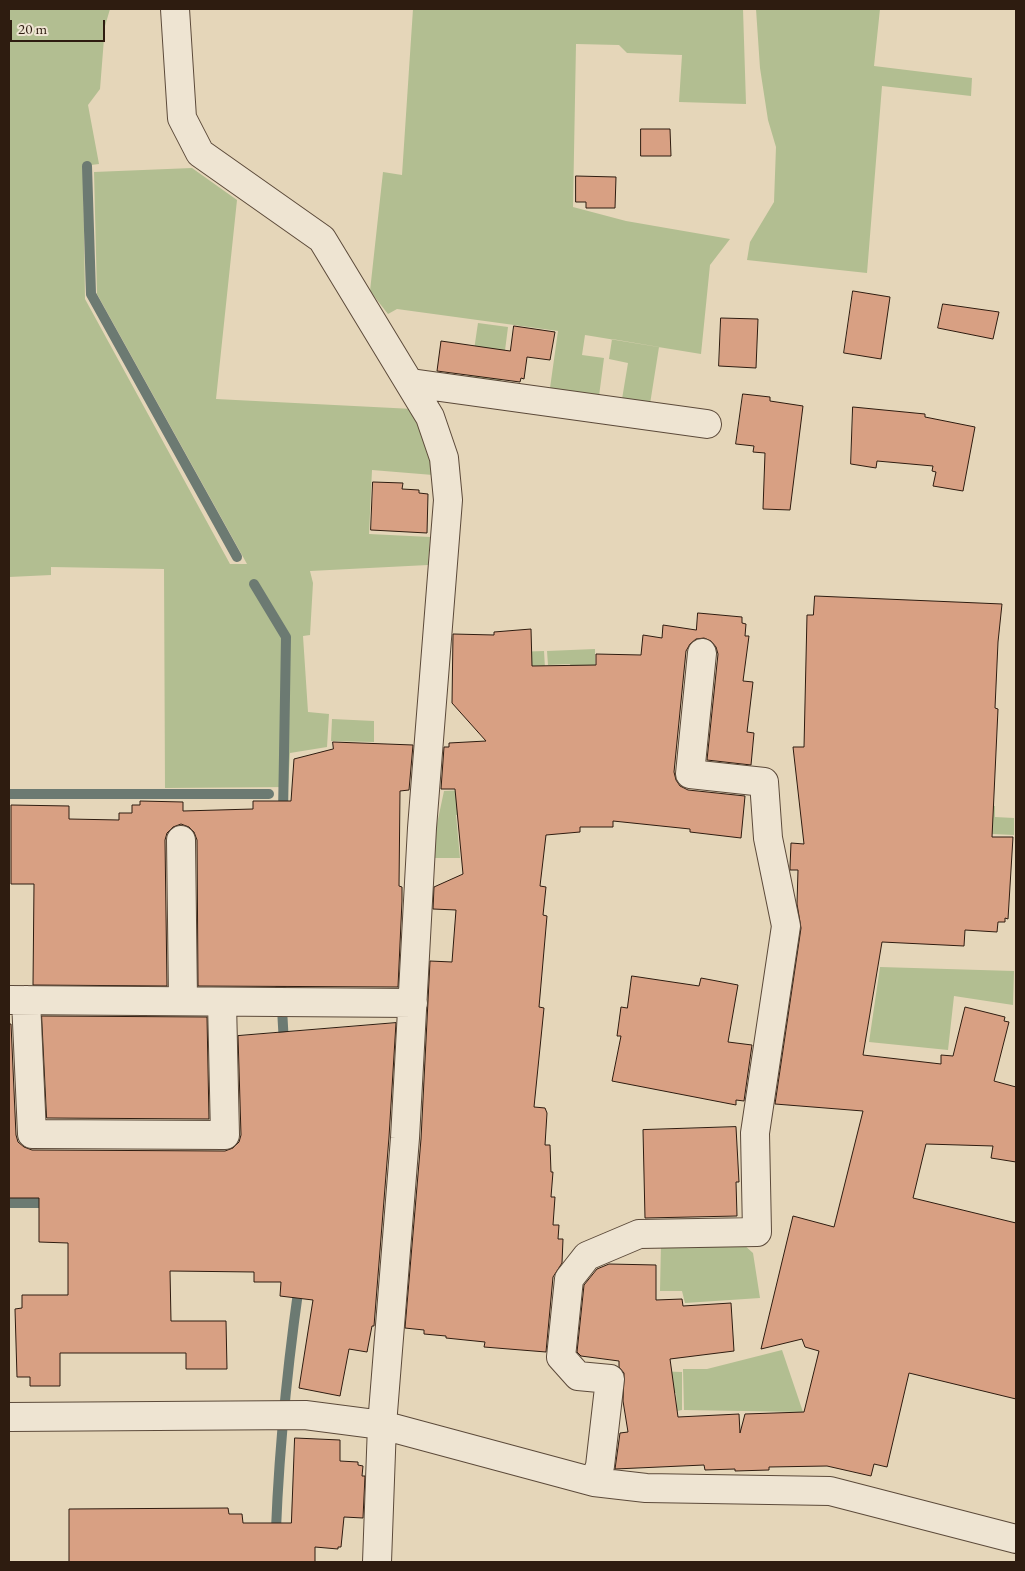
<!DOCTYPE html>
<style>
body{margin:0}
#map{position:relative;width:1025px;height:1571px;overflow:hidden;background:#e5d6b9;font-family:"EB Garamond",serif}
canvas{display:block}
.frame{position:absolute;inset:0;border:10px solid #2e1c10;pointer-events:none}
.scale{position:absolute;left:10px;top:20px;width:95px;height:22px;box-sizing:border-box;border:2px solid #2e1c10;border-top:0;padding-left:6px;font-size:15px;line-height:18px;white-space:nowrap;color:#2e1c10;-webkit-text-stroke:4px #eee4d2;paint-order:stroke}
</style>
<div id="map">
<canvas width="1025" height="1571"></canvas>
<div class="frame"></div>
<div class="scale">20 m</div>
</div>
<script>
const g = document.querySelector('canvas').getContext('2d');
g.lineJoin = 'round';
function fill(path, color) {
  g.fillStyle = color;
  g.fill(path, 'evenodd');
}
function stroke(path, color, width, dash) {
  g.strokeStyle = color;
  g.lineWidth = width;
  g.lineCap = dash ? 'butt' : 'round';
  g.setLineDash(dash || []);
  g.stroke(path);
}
fill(new Path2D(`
 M9 9H110L105 26 100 89 88 105 99 164 83 166 85 299 230 564H247L97 294 94 172 192 168 237 200 216 399 413 409 432 453 433 475 372 470 369 534 430 537 428 565 310 571 313 583 310 635 303 636 308 712 329 714 327 747 290 753 288 787 165 788 164 569 51 567V575L9 577Z
 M413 9H743L746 104 679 102 682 55 627 53 619 45 576 44 573 207 626 221 730 239 710 265 701 354 585 335 582 355 604 358 599 396 550 388 558 331 397 309 388 314 370 291 383 172 402 175Z
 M756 9H880L874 66 972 78 971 96 882 86 867 273 747 260 750 242 774 202 776 147 768 120 760 68Z
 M478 323 508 327 501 382 470 377Z
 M612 339 659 347 650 404 622 399 628 363 609 359Z
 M595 649V666L571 668 570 664 548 665 547 651Z
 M544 651 545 668 512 670 513 652Z
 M332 719 374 721V742L331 741Z
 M534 787 497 812 456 815 460 858H435L434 838 444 791Z
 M975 805 995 806V817L1014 818V835L992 834Z
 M880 967 1014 971 1013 1005 954 996 948 1050 869 1042Z
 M661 1244H743L753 1253 760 1298 685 1303 682 1291H660Z
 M782 1350 803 1412 684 1410 683 1369H707Z
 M654 1371 682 1372V1410L677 1411 676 1393 668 1394Z`), '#b2be91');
stroke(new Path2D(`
 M87 166 91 294 237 557
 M254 584 286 637 283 814
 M9 794H269
 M280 973 284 1044
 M9 1203H53
 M275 1562C277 1469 286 1377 299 1285`), '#6c7a72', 10);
const building = new Path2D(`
 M641 129H670L671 156H641Z
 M576 176 616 177 615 208H586V202H576Z
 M853 291 890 297 881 359 844 353Z
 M943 304 999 312 993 339 938 328Z
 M721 318 758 319 756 368 719 366Z
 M514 326 555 332 550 360 527 357 524 379 521 378 520 382 437 371 441 341 510 351Z
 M743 394 770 397V401L803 406 790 510 763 509 765 453 753 452 754 446 736 444Z
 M853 407 925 414V417L975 427 963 491 933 486 936 472 932 471 933 466 877 461 876 468 851 464Z
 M373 482 403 483 402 489 419 490V493L428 494 427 533 371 530Z
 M815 596 1002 604 998 642 995 708 998 709 992 837H1013L1008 919 1005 918V922H998L997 932 965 930 964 946 882 942 863 1055 941 1064V1055L953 1056 965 1007 1005 1017 1004 1021 1009 1022 994 1081 1016 1087V1162L991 1158 993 1146 926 1144 913 1198 1016 1223V1399L909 1373 887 1467 874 1464 871 1476 827 1466 769 1467V1470L735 1471V1469L705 1470 704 1465 615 1469 620 1433 628 1432 623 1401 624 1373 619 1367V1361L581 1356 577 1352 584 1285 597 1269 609 1264 656 1265V1300L682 1299 683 1306 731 1303 734 1351 670 1359 678 1417 739 1414 740 1433 745 1414 804 1412 819 1351 805 1347 802 1339 761 1349 793 1216 834 1227 863 1111 775 1104 801 928 797 904 798 870H790V867L791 843 804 844 793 747H804L807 615H813Z
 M698 613 742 617V623L746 624 745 636H749L743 681 753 682 747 732 754 733 751 765 707 760 718 654 716 647 711 641 704 638 696 639 690 644 686 651 674 772 676 780 680 786 688 790 745 796 741 838 690 832V829L613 821V827H580V832L546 835 540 886 546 887 543 915 547 916 539 1007 544 1008 534 1107 545 1108 547 1113 545 1145H550L551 1172H553L551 1197H555L553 1225H559L558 1239H563L562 1263 553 1277 546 1352 484 1347 485 1342 446 1338V1336L424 1334V1330L405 1328 421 1139 430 961 452 962 456 910 433 909 434 887 463 874 455 789H441L444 747H449V743L486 741 452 703 453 634 494 635V632L531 629 532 666 596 665V654L641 655 643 635 662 638 663 625 696 630Z
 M333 742 413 745 409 790 400 791 399 886 402 887V901L398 987 198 986 197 840 194 832 189 827 181 824 173 827 167 833 165 840 167 986 33 985 34 884H11V805L69 806V819L119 820V813H132V805H140V801L183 802V811L253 809V801H291L294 759 333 749Z
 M632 976 699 986 701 978 738 985 728 1042 752 1045 744 1101 736 1100V1105L612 1081 621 1036H617L621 1007 627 1008Z
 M42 1016 207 1017 209 1119 47 1118Z
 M396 1023 389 1137 374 1326H372L367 1352 349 1349 340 1396 299 1388 313 1300 280 1296 281 1282H254V1272L170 1271 171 1321H226L227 1369H186V1353H60V1386H30V1377H17L15 1309 22 1308V1295H68V1243L39 1242V1198H9V1024H11L16 1135 18 1142 24 1147 32 1150 225 1151 233 1148 239 1142 241 1135 238 1036Z
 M736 1127 739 1182H736L737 1216 645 1218 643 1130Z
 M295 1438 340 1440V1461L358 1462V1465L363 1466 362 1476H365L363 1518 344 1517 341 1547H338V1549L315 1547V1562H69V1509L228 1508 229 1514H242L243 1523H291Z`);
fill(building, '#d8a083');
stroke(building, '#2e1c10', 1);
const minor = new Path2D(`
 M175 9 182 118 200 153 322 239 430 417 444 458 448 500 422 828 405 1138 382 1425 377 1562
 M411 383 707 424
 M181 840 183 1000
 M9 1000 413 1003
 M26 1000 32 1134 225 1135 222 1002
 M9 1417 305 1415 382 1425 594 1482 646 1488 830 1491 1016 1539
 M594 1482 600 1466 610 1379 578 1376 561 1357 569 1279 587 1256 639 1234 757 1232 755 1133 786 926 768 838 764 782 690 774 702 653`);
stroke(minor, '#5c4a3a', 30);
stroke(minor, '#eee4d2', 28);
</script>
